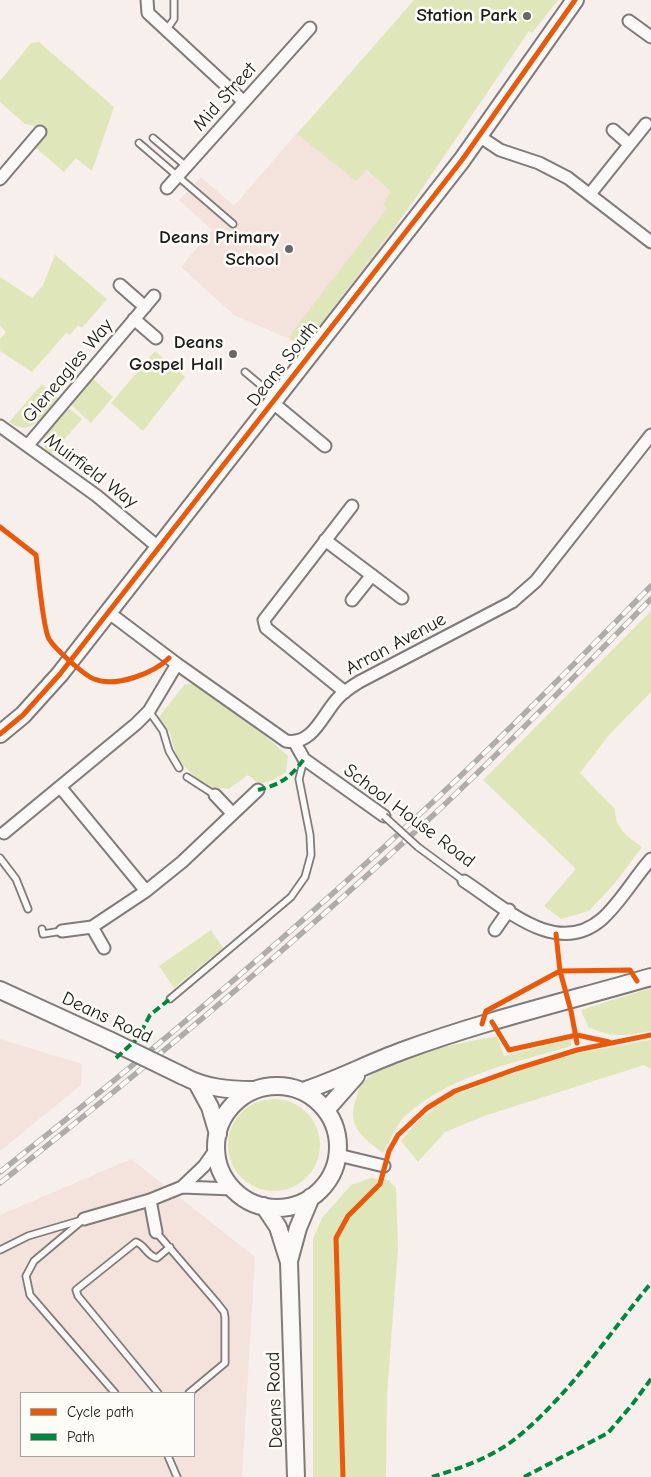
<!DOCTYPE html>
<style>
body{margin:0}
#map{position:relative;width:651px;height:1477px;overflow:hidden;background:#f7efec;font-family:"Comic Neue",sans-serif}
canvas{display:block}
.legend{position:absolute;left:20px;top:1392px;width:175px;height:65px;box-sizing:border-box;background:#fdfcf7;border:1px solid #a3a29f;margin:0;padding:6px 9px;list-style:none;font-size:15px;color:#1c1c1c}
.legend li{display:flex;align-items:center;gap:10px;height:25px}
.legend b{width:25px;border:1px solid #a3a29f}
</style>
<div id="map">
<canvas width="651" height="1477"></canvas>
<ul class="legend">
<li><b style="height:6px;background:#e8590c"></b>Cycle path</li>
<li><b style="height:6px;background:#00873e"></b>Path</li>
</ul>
</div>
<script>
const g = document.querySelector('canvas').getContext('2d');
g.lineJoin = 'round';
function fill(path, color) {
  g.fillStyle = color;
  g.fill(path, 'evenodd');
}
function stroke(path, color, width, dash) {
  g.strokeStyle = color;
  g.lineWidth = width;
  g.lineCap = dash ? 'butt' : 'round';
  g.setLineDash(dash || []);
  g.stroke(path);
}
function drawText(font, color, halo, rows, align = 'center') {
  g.font = font + ' "Comic Neue",sans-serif';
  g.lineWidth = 5;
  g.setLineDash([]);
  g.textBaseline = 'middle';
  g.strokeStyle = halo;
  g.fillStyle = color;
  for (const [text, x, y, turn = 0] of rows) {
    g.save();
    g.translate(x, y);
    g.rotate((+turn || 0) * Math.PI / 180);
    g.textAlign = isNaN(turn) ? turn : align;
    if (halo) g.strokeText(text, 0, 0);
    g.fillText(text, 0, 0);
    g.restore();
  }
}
fill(new Path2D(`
 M304 125 395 193 387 207 400 224 352 292 305 346 234 315 181 267 212 230 179 200 201 177 234 206Z
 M0 1039 82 1064 81 1085 0 1151Z
 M131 1159 255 1257 242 1477H0V1215ZM21 1393H194V1456H21Z`), '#f4e2dc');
fill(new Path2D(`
 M414 0H558L532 33 529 31 413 202 305 345 290 339 292 332 387 209 383 205 391 191 366 170 356 181 297 134Z
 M39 42 114 107 92 171 76 158 64 172 36 148 47 133 41 127 25 124 0 102V81L31 43Z
 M55 255 107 299 82 328 78 325 70 335 66 333 32 372 0 351V339L6 332 0 326V277L32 298 43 285Z
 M155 351 185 377 143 431 111 403Z
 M91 377 113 397 91 423 69 403Z
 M42 384 58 398C44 414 32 439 9 422Z
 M66 406 82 419 51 455 45 449 42 437Z
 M651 611V692L609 735 580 773 615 809C615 829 627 836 642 847L615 883 589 911 561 919 544 906 576 869 483 780Z
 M185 684H195L265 736 288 756 286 772 273 780 259 784 248 775 229 789 221 788 217 791 198 780 177 758 170 733 158 718Z
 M211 930 223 948 174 988 159 966Z
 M651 988V1031C624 1036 614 1038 588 1027L581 1010Z
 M497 1036 504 1056 571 1039V1046C515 1063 449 1075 405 1116 396 1125 390 1142 383 1153 365 1139 347 1128 355 1102 357 1097 358 1088 362 1084 386 1056 461 1043 497 1036Z
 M651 1040V1069L644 1065 484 1116 445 1132 418 1162 401 1141 418 1121 450 1097 504 1076 579 1053Z
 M228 1145a46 46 0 1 1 92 0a46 46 0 1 1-92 0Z
 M371 1178 388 1180 396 1188 398 1249 387 1394 386 1477H313V1239L322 1218 351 1185Z`), '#dfe6ba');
const lane = new Path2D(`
 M167 29 174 19V0
 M153 138 187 167
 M139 143 233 224
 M245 372 275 397
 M149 711 163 731 169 751 179 768
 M187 777 215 795
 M418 847 464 881
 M0 858 16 879 28 909
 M42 929 43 934 62 931
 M170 999 291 897 305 877 311 855 310 835 299 779 304 759
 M84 1219 34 1261 26 1276 30 1295 115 1393
 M156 1232 217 1303 224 1312 225 1318V1363L189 1393
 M0 1250 28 1236 82 1220
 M158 1393 78 1296 76 1290 136 1242C145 1245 147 1256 157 1258L170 1247
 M168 1456 177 1477`);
const street = new Path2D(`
 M147 0 148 13 244 102
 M629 21 651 37
 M613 130 629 144
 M479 136 500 150 539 163 568 178 651 242
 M0 179 40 132
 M167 188 310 28
 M590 194 646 124
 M120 285 145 307
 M134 319 156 338
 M272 402 325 446
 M0 426 97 496 158 547
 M28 445 154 296
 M325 540 402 598
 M352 600 372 575
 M108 612 177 664 286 741C314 746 323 712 340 696 346 690 353 686 359 682L512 602 536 581 651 435
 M345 692 266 628 264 620 352 506
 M295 743 304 759 384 816
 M61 788 146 891 182 862 258 790
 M215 795 232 813
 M4 833 136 724 149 711 177 664
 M464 881C503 906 556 959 602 919 621 902 634 878 651 859
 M92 927 104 948
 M495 930 509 910
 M62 931 92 927 146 891
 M216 1149 204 1166 182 1187 233 1189
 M338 1155 384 1166
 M150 1200 156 1232
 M84 1219 150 1200 182 1187`);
const secondary = new Path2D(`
 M0 734 23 715 60 674 462 160 575 0
 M0 990 109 1040
 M183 1076C206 1088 228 1090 253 1090
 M197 1083 210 1107 218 1134
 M216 1147a61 61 0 1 1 122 0a61 61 0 1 1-122 0Z
 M303 1091C337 1080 369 1063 402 1051 483 1021 568 1001 651 977
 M326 1110 356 1076
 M264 1206 278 1227 289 1262 296 1477
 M289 1261 298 1228 311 1197`);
stroke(lane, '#7f7b7a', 9);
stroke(street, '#7f7b7a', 15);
stroke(secondary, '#7f7b7a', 20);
stroke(lane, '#faf9f7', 5.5);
stroke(street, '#faf9f7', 11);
stroke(secondary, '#faf9f7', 16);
const rail = new Path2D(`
 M0 1172C150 1054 296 930 435 800 509 731 580 658 651 586
 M0 1183C152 1063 300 939 442 807 514 739 582 669 651 599`);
stroke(rail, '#afadab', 5.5);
stroke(rail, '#fdfcf7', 4, [11]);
const laneBridge = new Path2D(`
 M384 816 418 847`);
const secondaryBridge = new Path2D(`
 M109 1040 183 1076`);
stroke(laneBridge, '#7f7b7a', 9, []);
stroke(secondaryBridge, '#7f7b7a', 20, []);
stroke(laneBridge, '#faf9f7', 5.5);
stroke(secondaryBridge, '#faf9f7', 16);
stroke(new Path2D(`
 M258 790C281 784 289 779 304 759
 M116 1058 138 1038 150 1015 170 999
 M432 1477C460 1468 491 1458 515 1439 569 1396 607 1336 651 1283
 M524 1477 608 1433 631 1406 651 1379`), '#00873e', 4, [8, 4]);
stroke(new Path2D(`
 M0 527 36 555C38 571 43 629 49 639 55 649 84 675 94 679 116 688 154 673 169 658
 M0 734 23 715 60 674 462 160 575 0
 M556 934 560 971 571 1011 577 1043
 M492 1022 509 1050 577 1035 609 1042
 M482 1024 486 1011 560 971 630 970 637 981
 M343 1477 336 1238 348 1216 380 1184 389 1151 398 1135 427 1108 455 1091 516 1069 577 1050 651 1035`), '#e8590c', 5);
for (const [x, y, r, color] of [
 [527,16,5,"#696665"],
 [289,249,5,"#696665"],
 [233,354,5,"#696665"]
]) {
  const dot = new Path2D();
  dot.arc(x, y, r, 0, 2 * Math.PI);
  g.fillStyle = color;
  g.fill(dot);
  stroke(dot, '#fdfcf7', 2);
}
drawText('bold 19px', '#1c1c1c', '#fdfcf7', [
 ["Station Park",517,16],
 ["Deans Primary",279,238],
 ["School",279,260],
 ["Deans",223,343],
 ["Gospel Hall",223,365]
], 'right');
drawText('19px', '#1c1c1c', '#fdfcf7', [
 ["Mid Street",225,97,-48],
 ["Deans South",283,364,-52],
 ["Gleneagles Way",68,371,-50],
 ["Muirfield Way",91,471,37],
 ["Arran Avenue",396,644,-28],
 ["School House Road",409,816,37],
 ["Deans Road",107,1018,25],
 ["Deans Road",275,1400,-92]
]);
</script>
